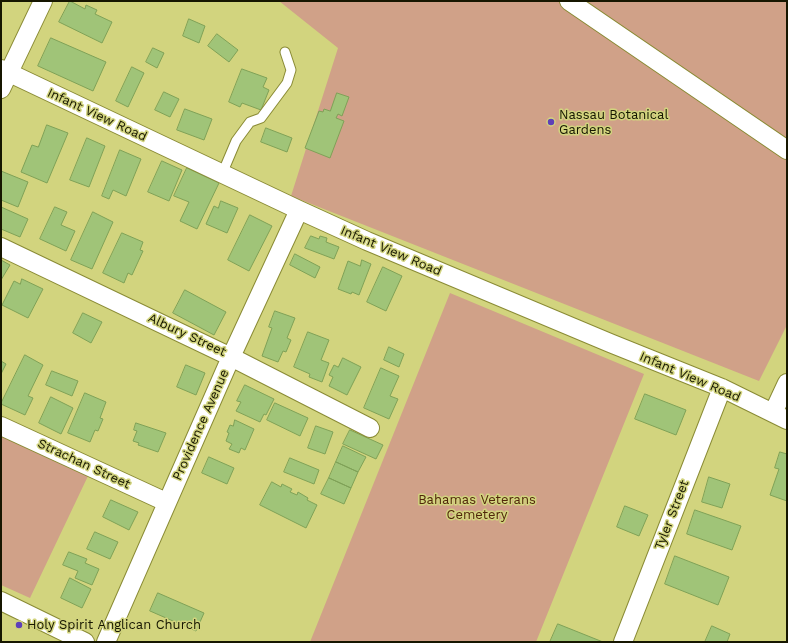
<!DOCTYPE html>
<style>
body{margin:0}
#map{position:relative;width:788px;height:643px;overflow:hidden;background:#d2d47e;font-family:"Work Sans",sans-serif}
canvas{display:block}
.frame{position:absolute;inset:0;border:2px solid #161600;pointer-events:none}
</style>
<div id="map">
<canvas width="788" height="643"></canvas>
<div class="frame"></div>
</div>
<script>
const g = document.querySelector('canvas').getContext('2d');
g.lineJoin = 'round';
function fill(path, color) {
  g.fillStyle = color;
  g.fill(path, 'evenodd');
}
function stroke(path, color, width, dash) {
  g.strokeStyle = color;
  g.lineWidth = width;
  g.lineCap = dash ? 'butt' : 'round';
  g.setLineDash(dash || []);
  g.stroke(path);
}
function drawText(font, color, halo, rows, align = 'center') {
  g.font = font + ' "Work Sans",sans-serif';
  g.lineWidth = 3;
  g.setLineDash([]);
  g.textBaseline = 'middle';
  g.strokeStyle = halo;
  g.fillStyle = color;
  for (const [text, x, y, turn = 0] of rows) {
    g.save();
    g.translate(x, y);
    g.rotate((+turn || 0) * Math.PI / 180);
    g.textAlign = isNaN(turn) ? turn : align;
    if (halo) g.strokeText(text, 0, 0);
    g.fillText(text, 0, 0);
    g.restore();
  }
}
fill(new Path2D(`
 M279 1H787V325L759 381 291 196 338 48Z
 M450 293 644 374 536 642H310Z
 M1 435 88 476 30 598 1 585Z`), '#d0a188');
const building = new Path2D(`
 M70 1 85 9 86 5 97 10 95 14 112 22 102 43 59 22Z
 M189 19 205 26 199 43 183 36Z
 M217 34 238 50 229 62 208 46Z
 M51 38 106 62 93 91 38 66Z
 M153 48 164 53 157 68 146 62Z
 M132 67 144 73 128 107 116 101Z
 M242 69 267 78 263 87 269 90 261 110 242 103 240 107 229 102Z
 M164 92 179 99 170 117 155 110Z
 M337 93 349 97 342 116 338 114 336 118 344 121 330 158 305 148 319 111 323 112 324 109 330 111Z
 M185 109 212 119 204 140 177 130Z
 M47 125 68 133 47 183 21 172 32 145 38 147Z
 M266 128 292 138 287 152 261 142Z
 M87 138 105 146 89 187 70 180Z
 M120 150 141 159 126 196 113 190 109 199 102 196Z
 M162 161 182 170 169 201 148 192Z
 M187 168 219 183 197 229 180 221 189 202 174 196Z
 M1 171 28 182 18 207 1 200Z
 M221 201 238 208 227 233 206 224 214 206 218 208Z
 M1 207 28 219 20 237 1 229Z
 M55 207 67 212 61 225 75 231 66 251 40 239Z
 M93 212 113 222 92 269 71 260Z
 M250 215 272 226 249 271 228 260Z
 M122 233 143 242 140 250 143 251 132 275 128 273 124 283 103 273Z
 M311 236 319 239 320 236 327 238 326 242 339 247 334 259 305 248Z
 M295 254 320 267 315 278 290 265Z
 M1 260 10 265 1 280Z
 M362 260 371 264 359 295 352 292 351 294 338 289 348 261 360 266Z
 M383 267 402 276 386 311 367 302Z
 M22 279 43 289 28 318 2 305 14 281 20 284Z
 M185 290 226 312 214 335 173 313Z
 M275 311 295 318 287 338 291 340 286 352 283 351 278 362 262 356 272 328 269 327Z
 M83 313 102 322 91 343 73 333Z
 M308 332 329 340 321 360 329 363 322 382 309 377 310 374 294 367Z
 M389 347 404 354 399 367 384 360Z
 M25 355 43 365 28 396 33 398 25 415 1 404Z
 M343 358 361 367 347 395 329 386 333 377 329 375 334 365 338 367Z
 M1 361 6 364 1 374Z
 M186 365 205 373 196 395 177 387Z
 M381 368 399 376 390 396 398 399 389 419 364 408Z
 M52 371 78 381 72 396 46 385Z
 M245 385 274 399 266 415 264 414 260 422 236 411 241 402 237 401Z
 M85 393 106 402 100 418 103 419 98 431 95 430 90 442 68 433Z
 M645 394 686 410 676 435 635 419Z
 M51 397 73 408 61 434 39 423Z
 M275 403 308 418 300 436 267 420Z
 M235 420 254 429 245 450 241 448 239 453 229 449 232 444 226 441 229 433 227 432 230 425 233 426Z
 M136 423 166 433 158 452 138 445 139 443 133 441 137 431 134 430Z
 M316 426 333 432 325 454 308 448Z
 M350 430 383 445 376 459 343 444Z
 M343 446 366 457 358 472 336 462Z
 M780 452 787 454V501L770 495 779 469 775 468Z
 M209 457 234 468 227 484 202 473Z
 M290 458 319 470 314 484 284 472Z
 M336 462 358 472 351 488 329 478Z
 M709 477 730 484 722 508 702 502Z
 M329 478 351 488 344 504 321 494Z
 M272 482 281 487 282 484 292 489 290 492 297 495 298 492 308 498 307 500 317 505 306 528 260 505Z
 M111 500 138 512 129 530 103 517Z
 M625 506 648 515 639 536 617 527Z
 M695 510 741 526 732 550 687 534Z
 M95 532 118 542 110 559 87 549Z
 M69 552 87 559 85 563 99 569 92 585 75 578 78 571 63 565Z
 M675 556 729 577 718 605 665 584Z
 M70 578 91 589 82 608 61 598Z
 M158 593 204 613 196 631 150 611Z
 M558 624 603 642H550Z
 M712 626 730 634 727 642H705Z`);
fill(building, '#a0c478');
stroke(building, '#7fa157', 1);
const lane = new Path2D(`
 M222 174 236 141 250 122 261 118 287 83 291 70 285 52`);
const street = new Path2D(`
 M569 1 787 150
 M1 69 299 210 367 241 610 343 722 388 787 420
 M1 89 43 1
 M1 247 231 357 370 428
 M773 413 787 383
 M1 426 166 502
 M1 601 85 642
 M106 642 231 357 299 210
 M623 642 722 388`);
stroke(lane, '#8a8b35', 11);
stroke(street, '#8a8b35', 20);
stroke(lane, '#fff', 9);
stroke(street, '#fff', 18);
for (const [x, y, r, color] of [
 [551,122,4,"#5e40b8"],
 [19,625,4,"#5e40b8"]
]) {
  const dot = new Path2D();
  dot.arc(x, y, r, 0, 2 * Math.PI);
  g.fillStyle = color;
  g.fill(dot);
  stroke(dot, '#d2d47e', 1.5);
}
drawText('13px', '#161600', '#d2d47e', [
 ["Infant View Road",97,115,25],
 ["Infant View Road",391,251,23],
 ["Albury Street",187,335,25],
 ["Infant View Road",690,377,23],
 ["Providence Avenue",201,425,-66],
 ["Strachan Street",84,464,25],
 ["Tyler Street",672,515,-69]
]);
drawText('13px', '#161600', '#d2d47e', [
 ["Nassau Botanical",559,115],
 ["Gardens",559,130],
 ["Holy Spirit Anglican Church",27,625]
], 'left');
drawText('13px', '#51260b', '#d2d47e', [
 ["Bahamas Veterans",477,500],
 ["Cemetery",477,515]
]);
</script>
